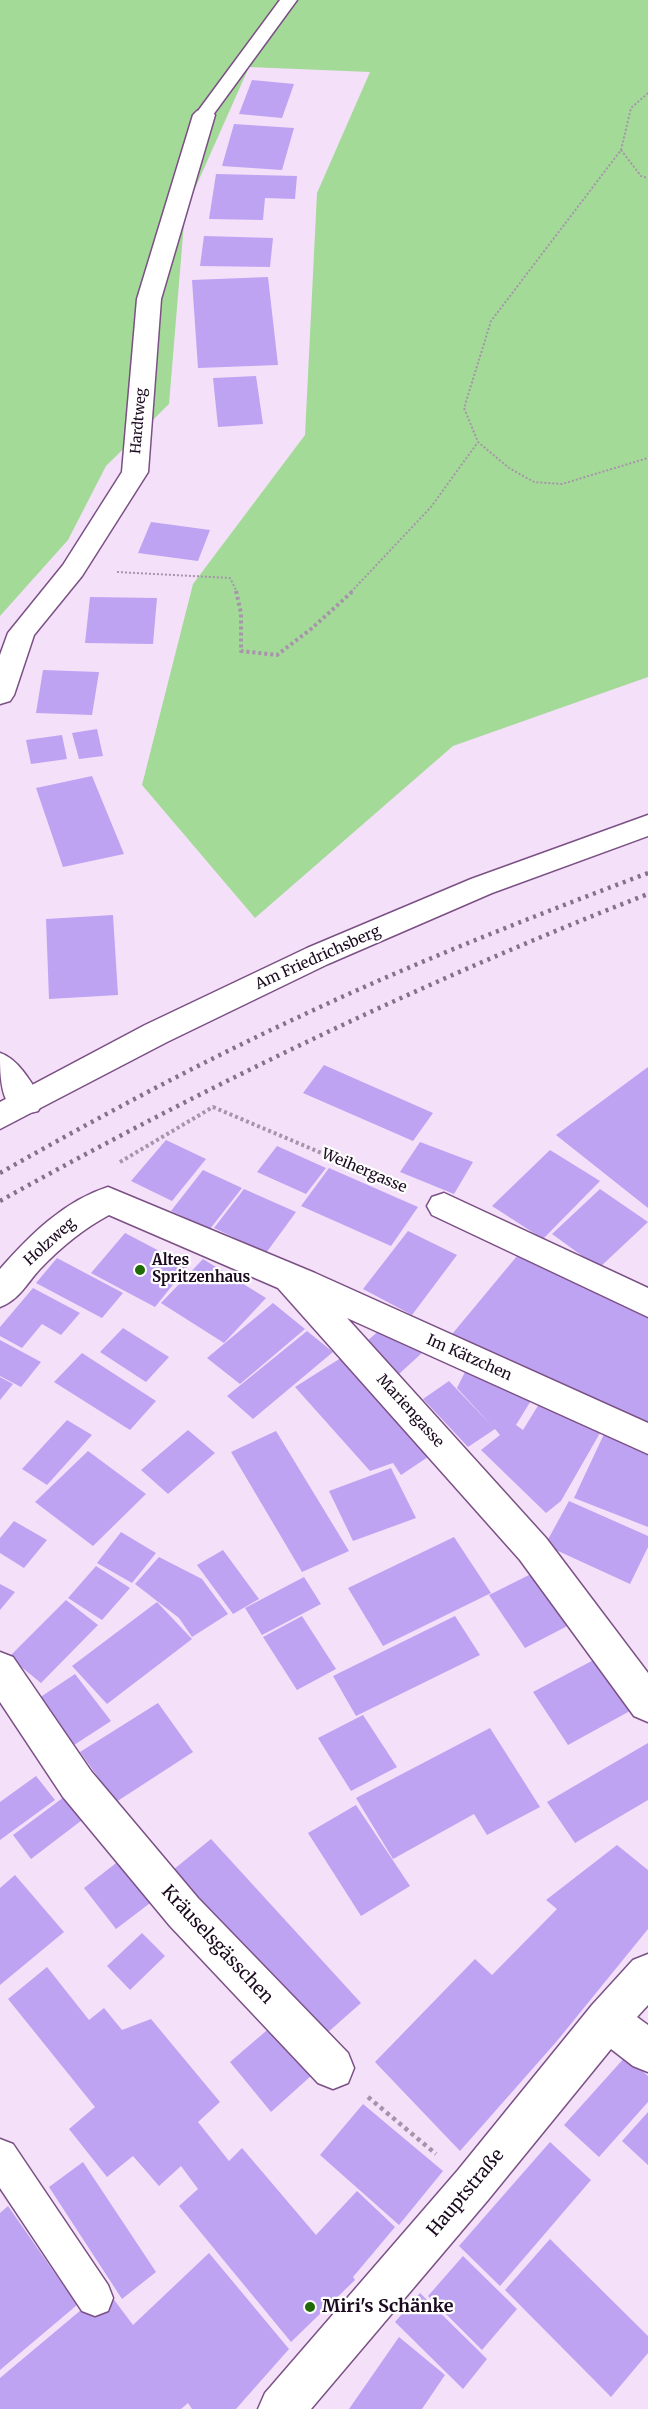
<!DOCTYPE html>
<meta charset="utf-8">
<style>
body{margin:0}
canvas{display:block;background:#f4e0f8}
</style>
<canvas width="648" height="2409"></canvas>
<script>
const g = document.querySelector('canvas').getContext('2d');
g.lineJoin = 'round';
function fill(path, color) {
  g.fillStyle = color;
  g.fill(path, 'evenodd');
}
function stroke(path, color, width, dash) {
  g.strokeStyle = color;
  g.lineWidth = width;
  g.lineCap = dash ? 'butt' : 'round';
  g.setLineDash(dash || []);
  g.stroke(path);
}
function drawText(font, color, halo, rows, align = 'center') {
  g.font = font + ' Merriweather,serif';
  g.lineWidth = 4.5;
  g.setLineDash([]);
  g.textBaseline = 'middle';
  g.strokeStyle = halo;
  g.fillStyle = color;
  for (const [text, x, y, turn = 0] of rows) {
    g.save();
    g.translate(x, y);
    g.rotate((+turn || 0) * Math.PI / 180);
    g.textAlign = isNaN(turn) ? turn : align;
    if (halo) g.strokeText(text, 0, 0);
    g.fillText(text, 0, 0);
    g.restore();
  }
}
fill(new Path2D(`
 M0 0H648V677L453 746 255 918 142 785 193 584 305 435 317 193 370 72 249 67 185 211 169 404 106 466 68 540 0 616Z`), '#a4da98');
fill(new Path2D(`
 M252 80 294 84 282 118 239 114Z
 M234 124 294 128 282 170 222 166Z
 M216 174 297 176 295 199 265 198 263 220 209 219Z
 M204 236 273 238 270 267 200 266Z
 M268 277 278 365 198 368 192 280Z
 M256 376 263 424 218 427 213 378Z
 M151 522 210 530 198 561 138 553Z
 M90 597 157 598 153 644 85 643Z
 M43 670 99 672 92 715 36 713Z
 M97 729 103 756 79 759 72 733Z
 M62 735 67 759 31 764 26 740Z
 M92 776 124 854 63 867 36 788Z
 M113 915 118 995 49 999 46 919Z
 M324 1065 433 1113 413 1141 303 1093Z
 M648 1067V1208L556 1135Z
 M166 1140 206 1159 172 1201 131 1181Z
 M420 1142 473 1162 454 1194 400 1172Z
 M277 1146 326 1168 306 1194 257 1172Z
 M550 1150 600 1181 543 1239 492 1206Z
 M329 1168 418 1207 391 1246 301 1206Z
 M203 1170 242 1188 210 1229 171 1211Z
 M244 1189 296 1212 266 1253 214 1228Z
 M600 1189 648 1222 599 1268 552 1234Z
 M408 1231 457 1255 412 1315 363 1289Z
 M125 1233 188 1266 155 1307 91 1273Z
 M517 1256 648 1311V1427L448 1339Z
 M57 1258 123 1293 102 1318 36 1283Z
 M203 1259 266 1298 224 1343 161 1303Z
 M33 1288 80 1313 61 1335 42 1324 22 1348 0 1336V1327Z
 M273 1303 305 1329 240 1384 207 1358Z
 M123 1328 169 1357 146 1382 100 1352Z
 M382 1328 424 1351 398 1375 366 1342Z
 M307 1331 333 1352 253 1419 227 1396Z
 M0 1340 41 1362 21 1387 0 1376Z
 M82 1353 156 1401 130 1430 54 1382Z
 M344 1356 434 1453 401 1475 393 1463 370 1471 295 1387Z
 M467 1368 532 1399 516 1425 523 1430 539 1404 600 1433 561 1501 546 1513 481 1450 500 1435 495 1429 468 1447 423 1399 449 1381 492 1426 457 1388Z
 M0 1377 13 1384 0 1400Z
 M67 1420 92 1435 47 1485 22 1469Z
 M188 1430 215 1453 168 1494 141 1470Z
 M276 1431 349 1551 302 1572 231 1452Z
 M605 1432 648 1449V1527L574 1498Z
 M88 1451 146 1494 93 1546 35 1502Z
 M391 1468 416 1518 353 1541 329 1491Z
 M569 1501 648 1536V1547L630 1584 545 1545Z
 M14 1521 47 1540 24 1568 0 1553V1538Z
 M121 1532 156 1553 132 1583 97 1563Z
 M454 1537 491 1593 383 1646 348 1588Z
 M223 1550 259 1599 233 1614 197 1565Z
 M159 1557 202 1579 228 1614 192 1637 179 1618 135 1584Z
 M96 1566 130 1588 102 1620 68 1598Z
 M539 1570 575 1622 525 1648 489 1595Z
 M304 1577 321 1604 262 1635 245 1608Z
 M0 1584 15 1592 0 1610Z
 M66 1600 98 1625 41 1683 9 1657Z
 M157 1602 192 1639 107 1704 72 1666Z
 M302 1616 336 1669 297 1690 263 1637Z
 M455 1616 480 1655 356 1716 333 1676Z
 M603 1655 639 1706 568 1745 533 1692Z
 M75 1674 111 1721 74 1745 39 1698Z
 M158 1703 193 1752 116 1802 80 1752Z
 M363 1715 397 1767 351 1791 318 1738Z
 M490 1728 540 1807 487 1835 474 1814 393 1859 356 1798Z
 M648 1743V1800L575 1843 547 1802Z
 M36 1776 55 1800 0 1840V1802Z
 M72 1791 90 1814 31 1859 13 1835Z
 M356 1805 410 1886 361 1916 308 1833Z
 M211 1839 361 2003 318 2041 168 1874Z
 M617 1845 648 1870V1929L557 2041 460 2151 375 2062 475 1959 492 1975 557 1909 546 1900Z
 M129 1853 162 1894 116 1929 84 1888Z
 M15 1875 64 1932 0 1985V1888Z
 M142 1933 165 1956 130 1990 107 1966Z
 M47 1967 89 2020 104 2008 122 2030 151 2019 220 2102 198 2122 229 2161 242 2148 316 2235 357 2191 395 2227 353 2277 355 2280 291 2342 179 2206 198 2189 181 2166 159 2186 133 2156 107 2177 69 2129 95 2107 8 1999Z
 M280 2019 322 2066 271 2112 230 2062Z
 M626 2056 648 2076V2102L599 2157 564 2125Z
 M363 2104 443 2171 399 2225 320 2155Z
 M648 2112V2165L622 2141Z
 M550 2142 591 2180 500 2286 459 2246Z
 M83 2162 156 2272 122 2299 49 2187Z
 M8 2206 77 2305 0 2370V2213Z
 M550 2239 648 2336V2353L611 2397 505 2290Z
 M209 2253 289 2349 236 2409H192L188 2403 181 2409H0V2378L106 2289 133 2325Z
 M463 2256 517 2309 482 2350 428 2296Z
 M420 2293 487 2359 463 2389 395 2322Z
 M399 2337 445 2375 422 2409H349Z`), '#bfa3f3');
const service = new Path2D(`
 M280 0H297L210 119H198L195 115 198 111Z
 M0 2139 13 2144 108 2285 113 2298 108 2311 95 2316 82 2311 0 2188Z`);
const minor = new Path2D(`
 M204 109 211 111 215 115 161 299 148 472 82 576 34 635 14 695 10 701 0 704V655L8 633 63 565 122 472 137 299 193 115 197 111Z
 M0 1053C19 1059 33 1085 43 1102L38 1111C0 1123 0 1079 0 1053Z
 M108 1187 315 1273 648 1423V1454L347 1318 546 1538 648 1673V1722L634 1716 520 1560 278 1288 109 1215C83 1229 61 1247 40 1269 27 1283 19 1300 0 1307V1269C30 1235 64 1201 108 1187Z
 M444 1193 648 1288V1317L432 1215 427 1206 432 1197Z
 M0 1652 13 1657 91 1771 198 1898 348 2053 354 2068 348 2083 333 2089 318 2083 170 1926 63 1797 0 1702Z
 M648 1954V2005L637 2017 648 2025V2072L633 2066 611 2049 488 2200 311 2409H258L265 2393 458 2170 592 2005 633 1960Z`);
const tertiary = new Path2D(`
 M648 815V836L492 893 328 964 167 1042 0 1129V1102L145 1025 307 948 471 879Z`);
stroke(service, '#7b5085', 3);
stroke(minor, '#7b5085', 3);
stroke(tertiary, '#7b5085', 3);
stroke(new Path2D(`
 M648 93 631 108 621 150 491 321 464 408 478 442 509 468 534 482 562 484 648 458
 M621 150 641 176 648 178
 M117 572 230 578 237 592
 M351 592 431 507 478 442`), '#a794ab', 2, [2, 2]);
stroke(new Path2D(`
 M236 591 241 613V651L277 655 311 629 353 591
 M120 1162 213 1107 404 1188`), '#a794ab', 4, [3, 3]);
stroke(new Path2D(`
 M368 2097 436 2154`), '#a794ab', 4.5, [4, 4]);
fill(service, '#fff');
fill(minor, '#fff');
fill(tertiary, '#fff');
stroke(new Path2D(`
 M0 1173C99 1117 199 1063 303 1015 415 962 532 917 648 873
 M0 1201C210 1084 424 981 648 894`), '#857289', 4.5, [3, 5]);
for (const [x, y, r, color] of [
 [140,1270,6,"#1f6a06"],
 [310,2307,6,"#1f6a06"]
]) {
  const dot = new Path2D();
  dot.arc(x, y, r, 0, 2 * Math.PI);
  g.fillStyle = color;
  g.fill(dot);
  stroke(dot, '#fff', 2);
}
drawText('14px', '#1b0a1f', '#fff', [
 ["Hardtweg",139,421,-85]
]);
drawText('15px', '#1b0a1f', '#fff', [
 ["Am Friedrichsberg",318,958,-24],
 ["Weihergasse",364,1171,23],
 ["Holzweg",50,1242,-42],
 ["Im Kätzchen",469,1358,24],
 ["Mariengasse",410,1411,48]
]);
drawText('bold 15px', '#1b0a1f', '#fff', [
 ["Altes",152,1261],
 ["Spritzenhaus",152,1278]
], 'left');
drawText('18px', '#1b0a1f', '#fff', [
 ["Kräuselsgässchen",217,1945,47],
 ["Hauptstraße",466,2193,-50]
]);
drawText('bold 18px', '#1b0a1f', '#fff', [
 ["Miri's Schänke",322,2307]
], 'left');
</script>
